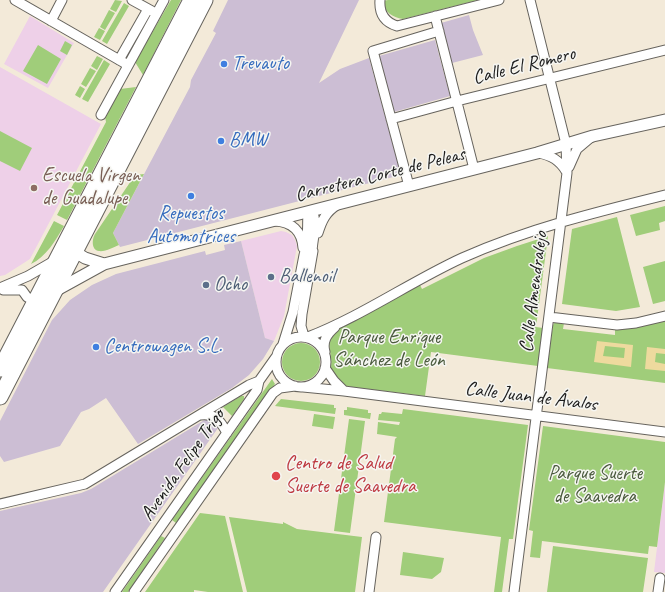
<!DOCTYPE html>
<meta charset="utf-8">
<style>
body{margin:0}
canvas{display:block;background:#f3ead9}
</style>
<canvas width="665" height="592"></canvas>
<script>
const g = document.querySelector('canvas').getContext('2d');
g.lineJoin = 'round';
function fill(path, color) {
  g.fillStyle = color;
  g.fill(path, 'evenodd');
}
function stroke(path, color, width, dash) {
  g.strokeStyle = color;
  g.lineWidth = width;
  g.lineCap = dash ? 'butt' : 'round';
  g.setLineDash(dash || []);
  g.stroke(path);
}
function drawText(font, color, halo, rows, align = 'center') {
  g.font = font + ' Caveat,sans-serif';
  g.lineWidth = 3;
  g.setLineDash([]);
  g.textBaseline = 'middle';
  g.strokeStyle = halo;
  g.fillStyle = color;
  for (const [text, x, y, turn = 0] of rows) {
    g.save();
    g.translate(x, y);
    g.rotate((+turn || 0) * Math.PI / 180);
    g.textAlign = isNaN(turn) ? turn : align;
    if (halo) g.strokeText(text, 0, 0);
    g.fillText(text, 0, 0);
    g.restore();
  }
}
fill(new Path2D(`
 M30 16 74 43 48 88 4 64Z
 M0 67 101 124 30 259 5 275 0 276Z
 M281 231 286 232 292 235 295 240 297 246 284 316 274 341 265 338 241 241Z
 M665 482V573L654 572Z`), '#eed0e8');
fill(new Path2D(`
 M228 0H359L319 83 340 69 369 58 401 175 120 247 113 233 190 87 191 80 216 33 213 31Z
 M469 15 473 30 483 55 452 63 441 23Z
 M435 40 450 96 394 112 379 56Z
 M241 241 265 338 274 341 263 359 249 375 232 388 138 444 106 398 89 409 81 412 60 446 4 462 0 456V421L52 320 70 300 92 285 116 274 205 251 206 255 225 250 224 245Z
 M206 419 218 428 103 592H0V511L81 493 91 489Z`), '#ccbed4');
fill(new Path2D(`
 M115 0 122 1 116 12 110 9Z
 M171 0H181L143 75 135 62Z
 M388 0H478L403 19C392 17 385 13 383 1Z
 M124 3 129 6 107 44 102 41Z
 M109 10 115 13 105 30 100 27Z
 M99 28 105 31 100 40 94 37Z
 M65 41 72 45 67 55 60 51Z
 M38 45 61 59 47 84 23 71Z
 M97 56 103 59 97 70 91 66Z
 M104 60 110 64 88 102 82 99Z
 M90 68 96 71 86 87 81 84Z
 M80 86 85 89 80 98 75 95Z
 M136 87 67 220 57 215 106 122 105 117 120 89Z
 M0 131 32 148 20 171 0 161Z
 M144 174 113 233 119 245C114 247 105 252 99 251 91 250 92 239 95 234L135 175Z
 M665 206V221L659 223 660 230 636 236 630 215Z
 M617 217 640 307 616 311 562 304 572 229Z
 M54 221 64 226C56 240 46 257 31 264Z
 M548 236 536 327 543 328 538 366 431 352 425 396 344 386 342 385C339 380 335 376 332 372 330 368 332 363 331 359 330 345 325 338 339 328L420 285 422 289 484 258 517 246Z
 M665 261V301L653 304 643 267Z
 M665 319V383L547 368 553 325 555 322 564 323 563 329 615 335V329Z
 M282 362a19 19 0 1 1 38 0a19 19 0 1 1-38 0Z
 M272 379 275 384 176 523 172 520Z
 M241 396H244V399L232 416 223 407Z
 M281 399 334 405V408H336L335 414 275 406Z
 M347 407 368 410V413H371L370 419 344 415V410H347Z
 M403 409 528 425 513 539H509L502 592H494L501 537 384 522 395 439 397 437 377 434 378 422 399 425 400 422 378 420 379 414H381L382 412 402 414Z
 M314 414 335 417 333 429 312 426Z
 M349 419 365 421 350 533 334 531Z
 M543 426 665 442V482L657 547 649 546 648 554 542 541 540 558 530 557 533 531 529 530Z
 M200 513 225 516 243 592H208L194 590V592H145Z
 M229 517 283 524V522L297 529 362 537 355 592H247Z
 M161 536 165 538 128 592H122Z
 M553 546 648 558 643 592H547Z
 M403 552 444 558 441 572 432 579 400 575Z`), '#a0cd7a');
fill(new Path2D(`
 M597 341 633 345 631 367 594 362ZM605 346 625 348 624 358 603 356Z
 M647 347 665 349V354L656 353 655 362 665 364V371L645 369Z`), '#eeda9e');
const minor = new Path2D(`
 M15 0 128 65
 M132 0 152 11
 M380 0C379 13 384 22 397 26L499 0
 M435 16 474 169
 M51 21 62 0
 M119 60 148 9
 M101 115 164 0
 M391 119 457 101 665 50
 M539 153C552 156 559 160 566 171
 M569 167 577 149 590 138
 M409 186 373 51 439 31
 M275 221C292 222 302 231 303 248
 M318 233C322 220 326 212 337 205
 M0 288 28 276 54 261
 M3 290H22L27 297 35 301
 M549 317 617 325 636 323 665 316
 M304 336 301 326 302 314 313 251
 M276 362a25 25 0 1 1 50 0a25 25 0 1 1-50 0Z
 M308 337C362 316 410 282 462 258 527 229 596 212 665 195
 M283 344 293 312 304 255C309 241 307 227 308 212L312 211C319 225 311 242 312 256
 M325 352C322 341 327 334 335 327
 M325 368 334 381 344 391
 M303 387 344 391 665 432
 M200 415C215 413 220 420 227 433
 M0 504 85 484 249 385 259 381
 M115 592 257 390 259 381 276 357
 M134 592 273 393 280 388 295 386
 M369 592 376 537
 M514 592 567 173 566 144 530 0
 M658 592 660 578`);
const tertiary = new Path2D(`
 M75 252 85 258 104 264
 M55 291 104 264 537 153 593 136 665 120`);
const trunk = new Path2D(`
 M0 369 191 0
 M0 397 205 0`);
stroke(minor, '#67645e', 11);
stroke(tertiary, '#67645e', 13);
stroke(trunk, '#67645e', 17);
stroke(minor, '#fff', 9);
stroke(tertiary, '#fff', 11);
stroke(trunk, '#fff', 15);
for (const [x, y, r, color] of [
 [224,64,4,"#3f7fe0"],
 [221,141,4,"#3f7fe0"],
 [34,188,4,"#8d6e63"],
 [191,196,4,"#3f7fe0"],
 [271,277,4,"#5c6f8a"],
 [206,285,4,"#5c6f8a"],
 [96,347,4,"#3f7fe0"],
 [276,476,5,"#e0444e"]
]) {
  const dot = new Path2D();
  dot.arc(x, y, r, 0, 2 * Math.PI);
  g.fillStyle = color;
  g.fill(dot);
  stroke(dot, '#f6f6f2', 1.5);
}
drawText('20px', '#366cbe', '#f6f6f2', [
 ["Trevauto",232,64],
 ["BMW",229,141],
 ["Repuestos",191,214,"center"],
 ["Automotrices",191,237,"center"],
 ["Centrowagen S.L.",104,347]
], 'left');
drawText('20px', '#1c1c1c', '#f6f6f2', [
 ["Calle El Romero",524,66,-14],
 ["Carretera Corte de Peleas",380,175,-14],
 ["Calle Almendralejo",534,292,-83],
 ["Calle Juan de Ávalos",531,397,7],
 ["Avenida Felipe Trigo",183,465,-55]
]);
drawText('20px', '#785e54', '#f6f6f2', [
 ["Escuela Virgen",42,176],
 ["de Guadalupe",42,199]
], 'left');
drawText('20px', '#4e5e75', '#f6f6f2', [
 ["Ballenoil",279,277],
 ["Ocho",214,285]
], 'left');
drawText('20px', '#4a5a3d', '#f6f6f2', [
 ["Parque Enrique",389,338],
 ["Sánchez de León",389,361],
 ["Parque Suerte",595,474],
 ["de Saavedra",595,497]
]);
drawText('20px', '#be3a42', '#f6f6f2', [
 ["Centro de Salud",285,464],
 ["Suerte de Saavedra",285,487]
], 'left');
</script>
